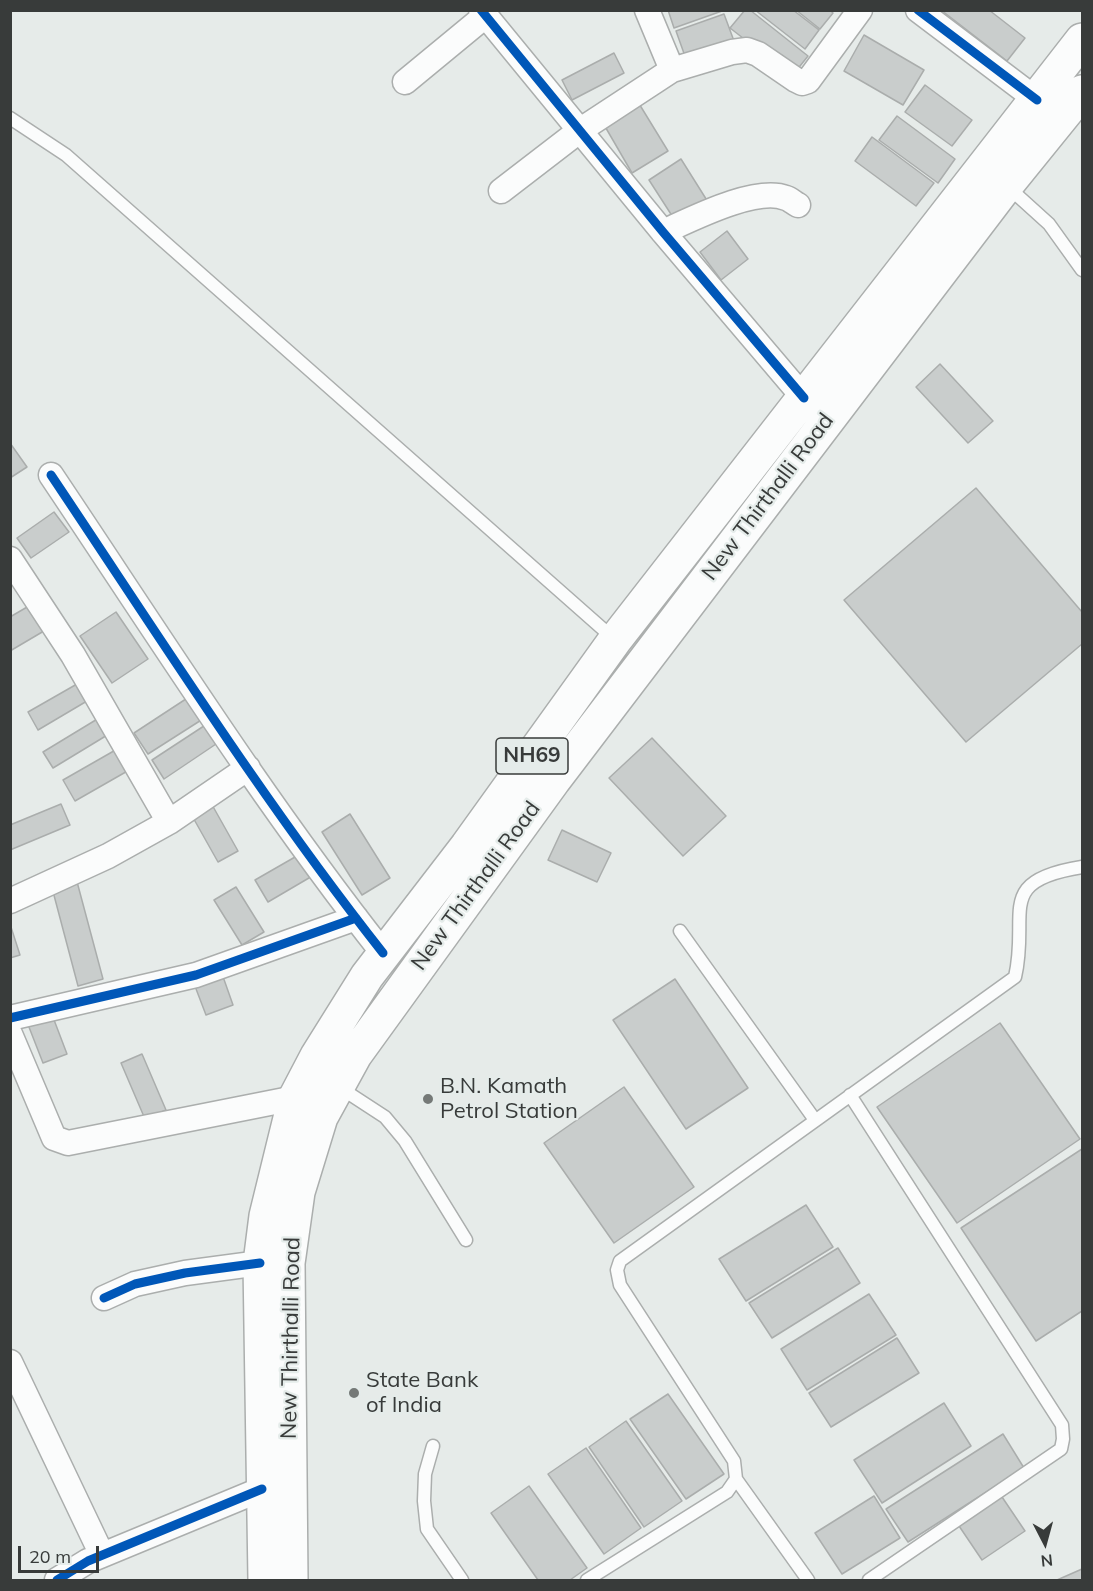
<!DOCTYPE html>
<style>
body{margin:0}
#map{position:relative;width:1093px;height:1591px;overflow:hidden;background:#e6ebe9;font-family:Mulish,sans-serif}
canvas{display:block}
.frame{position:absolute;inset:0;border:12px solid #383b3a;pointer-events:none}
.north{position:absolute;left:1015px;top:1513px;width:60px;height:60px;-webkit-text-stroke:4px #e5ecea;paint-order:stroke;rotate:174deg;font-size:16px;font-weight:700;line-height:24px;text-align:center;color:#383b3a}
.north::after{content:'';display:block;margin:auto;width:21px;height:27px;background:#383b3a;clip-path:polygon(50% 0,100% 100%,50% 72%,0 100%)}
.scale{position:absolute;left:18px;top:1546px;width:81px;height:27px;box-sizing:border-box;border:3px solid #383b3a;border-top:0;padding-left:8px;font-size:18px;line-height:21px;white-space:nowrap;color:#383b3a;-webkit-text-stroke:4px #e5ecea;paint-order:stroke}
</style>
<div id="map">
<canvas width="1093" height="1591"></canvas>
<div class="frame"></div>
<div class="north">N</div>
<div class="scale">20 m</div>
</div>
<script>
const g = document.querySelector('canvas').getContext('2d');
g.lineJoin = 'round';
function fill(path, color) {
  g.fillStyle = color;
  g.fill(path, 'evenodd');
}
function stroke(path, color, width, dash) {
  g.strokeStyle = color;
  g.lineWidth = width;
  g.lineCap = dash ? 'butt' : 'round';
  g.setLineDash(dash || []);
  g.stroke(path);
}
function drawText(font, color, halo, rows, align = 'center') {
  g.font = font + ' Mulish,sans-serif';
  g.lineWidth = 4.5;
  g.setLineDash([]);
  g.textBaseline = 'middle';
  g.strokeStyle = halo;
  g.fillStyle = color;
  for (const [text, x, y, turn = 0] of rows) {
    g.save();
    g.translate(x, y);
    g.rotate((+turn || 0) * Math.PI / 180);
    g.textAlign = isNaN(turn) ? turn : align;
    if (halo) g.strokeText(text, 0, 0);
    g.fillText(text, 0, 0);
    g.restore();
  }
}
const building = new Path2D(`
 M668 10H721L722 11 674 28Z
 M745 10H750L808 56 792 76 730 28Z
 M755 10H793L819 30 805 49Z
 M796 10H830L833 13 820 29Z
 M941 10H989L1025 38 1007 61Z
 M724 14 734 41 686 59 676 31Z
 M864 35 924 70 903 105 844 71Z
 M614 53 624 73 572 100 562 80Z
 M925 85 972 120 952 146 905 112Z
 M638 102 668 151 632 173 603 123Z
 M897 116 955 159 938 183 879 140Z
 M872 137 934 183 916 206 855 161Z
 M681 159 708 202 676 222 649 180Z
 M727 231 748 259 721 280 700 252Z
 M940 364 993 421 968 443 916 387Z
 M10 443 27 467 10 478Z
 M976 488 1082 612V644L966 742 844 600Z
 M54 512 69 532 31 558 17 538Z
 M34 603 49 628 10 651V617Z
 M116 612 148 659 112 683 80 636Z
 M77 684 87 701 38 730 28 712Z
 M192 695 206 717 148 754 134 733Z
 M99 718 109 734 53 768 43 752Z
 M210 722 222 740 164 779 152 760Z
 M652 738 726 816 683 856 609 778Z
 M119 748 131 769 75 801 63 780Z
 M211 803 238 851 218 862 191 814Z
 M61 804 70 825 10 850V825Z
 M350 814 390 878 362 895 322 832Z
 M562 830 611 853 597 882 548 860Z
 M302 853 314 875 268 902 255 880Z
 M76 878 103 979 78 986 51 884Z
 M236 887 264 932 242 945 214 900Z
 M10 924 20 955 10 958Z
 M221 971 233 1005 206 1015 193 981Z
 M675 979 748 1088 686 1129 613 1020Z
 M51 1012 67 1054 43 1063 27 1022Z
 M1000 1023 1080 1139 957 1223 877 1107Z
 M142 1054 166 1110 145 1119 121 1063Z
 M624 1087 694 1187 614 1243 544 1143Z
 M1082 1149V1311L1036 1341 961 1228Z
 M806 1205 833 1247 746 1301 719 1259Z
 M838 1248 860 1283 772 1338 749 1303Z
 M869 1294 896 1335 807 1390 781 1349Z
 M897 1338 919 1373 831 1427 809 1393Z
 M668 1394 724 1474 686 1499 630 1419Z
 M944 1403 971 1446 882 1503 854 1460Z
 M626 1421 682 1501 644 1527 589 1447Z
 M1003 1434 1024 1468 908 1542 886 1509Z
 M586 1448 641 1528 604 1554 548 1474Z
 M529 1486 587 1568 570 1580H538L491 1513Z
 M1000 1494 1025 1531 982 1560 957 1523Z
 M874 1496 900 1538 842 1574 815 1533Z
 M1082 1569V1580H1057Z`);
fill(building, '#c9cdcc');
stroke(building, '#aaadac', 1.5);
const lane = new Path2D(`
 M10 118 66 155 613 638
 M1007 186 1049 224 1082 270
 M680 931 815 1120
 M339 1087 385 1117 405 1141 466 1240
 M850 1095 1062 1425 1063 1439 1061 1449 869 1580
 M433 1446 425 1474 424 1501 427 1529 462 1580
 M736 1479 808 1580
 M587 1580 727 1492 736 1479 734 1461 620 1285 617 1270 620 1261 1015 977C1030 913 993 881 1082 867`);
const street = new Path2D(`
 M481 10 663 232 804 398
 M647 10 672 70
 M918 10 1037 100
 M405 82 485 16
 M501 191 579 131 672 70 732 52 747 50 758 54 796 80 802 83 808 81 860 10
 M663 232C692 219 756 186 786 198 790 199 794 203 798 205
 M51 475C159 636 263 801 383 953
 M10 559 73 655 169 822
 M10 901 108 856 169 822 248 768
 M10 1018 196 975 356 918
 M10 1034 54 1138 68 1143 295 1098
 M104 1298 135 1284 185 1273 260 1263
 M10 1362 102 1555
 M57 1580 88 1561 262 1489`);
const highway = new Path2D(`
 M265 1580 260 1263 266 1216 295 1098 317 1056 367 976 467 846 615 640 1082 40
 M291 1580 288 1263 298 1192 321 1117 355 1055 554 780 1006 186 1082 92`);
stroke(lane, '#abaead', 15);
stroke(street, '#abaead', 27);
stroke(highway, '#abaead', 36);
stroke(lane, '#fbfcfc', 12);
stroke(street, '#fbfcfc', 24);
stroke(highway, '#fbfcfc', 33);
stroke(new Path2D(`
 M481 10 663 232 804 398
 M918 10 1037 100
 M51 475C159 636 263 801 383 953
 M10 1018 196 975 356 918
 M104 1298 135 1284 185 1273 260 1263
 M57 1580 88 1561 262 1489`), '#0057b8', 9);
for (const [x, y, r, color] of [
 [428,1099,6,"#757977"],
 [354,1393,6,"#757977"]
]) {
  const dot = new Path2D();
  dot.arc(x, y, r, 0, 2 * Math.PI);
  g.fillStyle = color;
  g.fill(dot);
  stroke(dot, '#e5ecea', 2);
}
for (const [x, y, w] of [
 [532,756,72]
]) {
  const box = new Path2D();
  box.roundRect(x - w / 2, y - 18, w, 36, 4.5);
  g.fillStyle = '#e5ecea';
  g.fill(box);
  stroke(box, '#383b3a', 1.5);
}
drawText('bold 21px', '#383b3a', null, [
 ["NH69",532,756]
]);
drawText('22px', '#383b3a', '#e5ecea', [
 ["New Thirthalli Road",768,497,-53],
 ["New Thirthalli Road",476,886,-54],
 ["New Thirthalli Road",291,1338,-89]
]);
drawText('22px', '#383b3a', '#e5ecea', [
 ["B.N. Kamath",440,1086],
 ["Petrol Station",440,1111],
 ["State Bank",366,1380],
 ["of India",366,1405]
], 'left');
</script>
